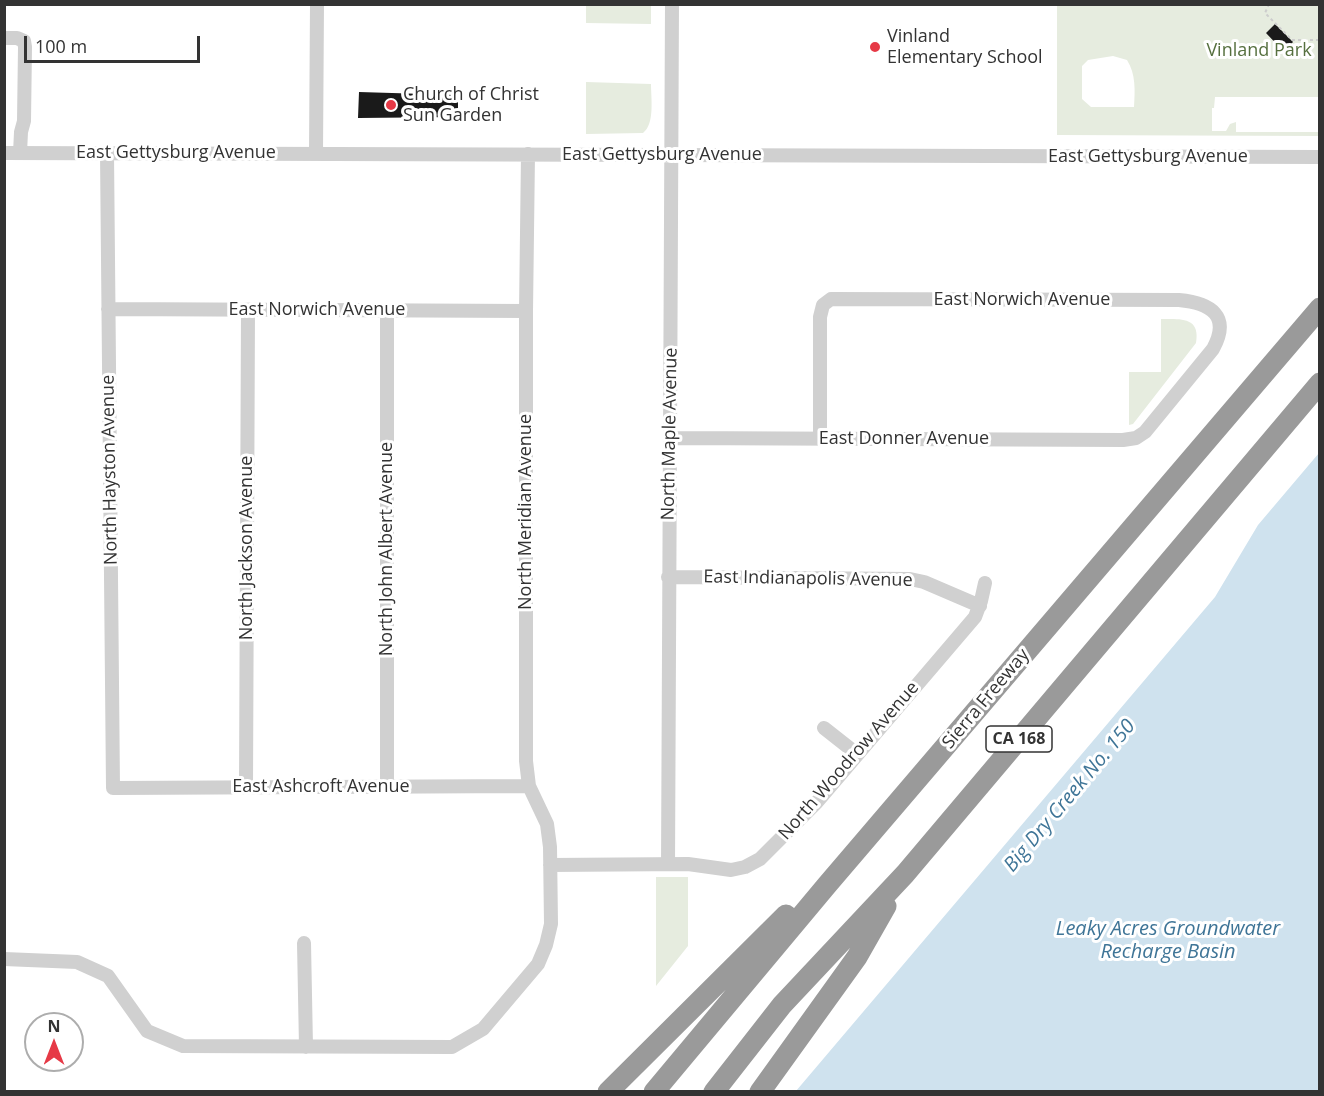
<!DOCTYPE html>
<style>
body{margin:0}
#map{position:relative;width:1324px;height:1096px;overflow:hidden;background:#fff;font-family:"Open Sans",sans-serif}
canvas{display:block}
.frame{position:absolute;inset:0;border:6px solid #333;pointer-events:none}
.north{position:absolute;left:24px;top:1012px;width:60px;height:60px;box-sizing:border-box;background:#fff;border:2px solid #adadad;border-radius:50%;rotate:0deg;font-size:16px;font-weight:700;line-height:24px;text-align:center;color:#333}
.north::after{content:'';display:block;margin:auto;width:21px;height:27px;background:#e63946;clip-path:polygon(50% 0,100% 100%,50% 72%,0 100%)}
.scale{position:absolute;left:24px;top:36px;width:176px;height:27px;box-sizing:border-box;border:3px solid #333;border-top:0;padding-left:8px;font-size:18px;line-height:21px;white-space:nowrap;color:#333;-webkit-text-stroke:4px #fff;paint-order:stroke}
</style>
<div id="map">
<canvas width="1324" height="1096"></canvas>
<div class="frame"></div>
<div class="north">N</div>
<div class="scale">100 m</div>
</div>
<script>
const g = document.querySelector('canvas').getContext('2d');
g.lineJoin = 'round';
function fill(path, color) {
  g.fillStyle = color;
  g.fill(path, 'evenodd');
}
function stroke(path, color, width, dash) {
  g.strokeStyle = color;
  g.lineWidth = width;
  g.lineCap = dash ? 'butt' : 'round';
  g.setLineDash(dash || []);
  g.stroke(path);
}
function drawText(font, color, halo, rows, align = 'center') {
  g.font = font + ' "Open Sans",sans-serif';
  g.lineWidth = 6;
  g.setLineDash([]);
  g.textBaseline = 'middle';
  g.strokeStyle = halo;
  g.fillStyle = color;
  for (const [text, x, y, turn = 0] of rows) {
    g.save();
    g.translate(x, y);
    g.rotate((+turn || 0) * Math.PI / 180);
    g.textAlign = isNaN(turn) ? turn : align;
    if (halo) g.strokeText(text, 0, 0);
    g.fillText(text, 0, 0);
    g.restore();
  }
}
fill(new Path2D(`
 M586 5H651V24L586 23Z
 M1057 5H1319V97H1215L1214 108H1212V131H1226L1230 124 1236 122V132H1319V136L1057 135ZM1113 56 1127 60C1136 74 1135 91 1134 107H1091L1082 99V66L1088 60Z
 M586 82 651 84C651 98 655 124 643 133L586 134Z
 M1161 319C1179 319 1201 316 1196 343L1133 424 1129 425V372H1161Z
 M656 877H688V946L656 986Z`), '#e6ecdf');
fill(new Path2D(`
 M1319 453V1091H796L1215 597 1258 525Z`), '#cfe2ee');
fill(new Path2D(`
 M1275 24 1293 42 1284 52 1266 33Z
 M359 92 458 95V117L358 118Z`), '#1a1a1a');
stroke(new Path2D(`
 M1269 4 1265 13 1292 40H1320`), '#cdcdcd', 2, [3, 3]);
stroke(new Path2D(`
 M4 38H17L24 41 25 47 24 121 21 132 20 153
 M4 153 1320 157
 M107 153 113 788 529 786
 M316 153 317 4
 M108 309 526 311
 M671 438 1123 440 1136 438 1145 432 1213 349C1231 316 1211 303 1179 300L831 299 823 305 820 317V439
 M668 577 910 579 924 582 980 606
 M824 728 857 754
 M246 786 248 310
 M387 787V310
 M668 864 672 4
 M550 865 688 864 731 870 745 867 760 859 817 802 975 617 981 601 985 583
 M304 943 306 1047
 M4 959 77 962 108 976 147 1031 183 1046 452 1047 483 1029 538 964 546 945 551 924 550 847 547 824 529 786 526 761V311L528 154`), '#d0d0d0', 14);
stroke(new Path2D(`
 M608 1092 786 915
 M654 1092 827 885 1320 308
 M714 1092 782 1005 905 874 1320 383
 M760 1092 857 957 886 906`), '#9a9a9a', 21);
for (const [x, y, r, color] of [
 [875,47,6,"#e63946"],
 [391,105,6,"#e63946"]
]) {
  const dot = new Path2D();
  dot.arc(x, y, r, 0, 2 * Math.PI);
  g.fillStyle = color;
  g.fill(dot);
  stroke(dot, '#fff', 2);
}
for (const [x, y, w] of [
 [1019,739,66]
]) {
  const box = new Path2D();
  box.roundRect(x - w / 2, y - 13, w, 26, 4.5);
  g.fillStyle = '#fff';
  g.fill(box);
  stroke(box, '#333', 1.5);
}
drawText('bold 16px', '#333', null, [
 ["CA 168",1019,739]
]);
drawText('18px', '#333', '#fff', [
 ["Vinland",887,37],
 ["Elementary School",887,58],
 ["Church of Christ",403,95],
 ["Sun Garden",403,116]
], 'left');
drawText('18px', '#56703f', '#fff', [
 ["Vinland Park",1259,51]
]);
drawText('18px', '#333', '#fff', [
 ["East Gettysburg Avenue",176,153],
 ["East Gettysburg Avenue",662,155],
 ["East Gettysburg Avenue",1148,157],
 ["East Norwich Avenue",1022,300],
 ["East Norwich Avenue",317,310],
 ["North Maple Avenue",670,434,-89],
 ["East Donner Avenue",904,439],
 ["North Hayston Avenue",110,470,-91],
 ["North Meridian Avenue",526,512,-90],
 ["North Jackson Avenue",247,548,-90],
 ["North John Albert Avenue",387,549,-90],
 ["East Indianapolis Avenue",808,579,1],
 ["Sierra Freeway",986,699,-50],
 ["North Woodrow Avenue",849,761,-49],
 ["East Ashcroft Avenue",321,787]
]);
drawText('italic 20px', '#3f7597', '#fff', [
 ["Big Dry Creek No. 150",1070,796,-50],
 ["Leaky Acres Groundwater",1168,929],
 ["Recharge Basin",1168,952]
]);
</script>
